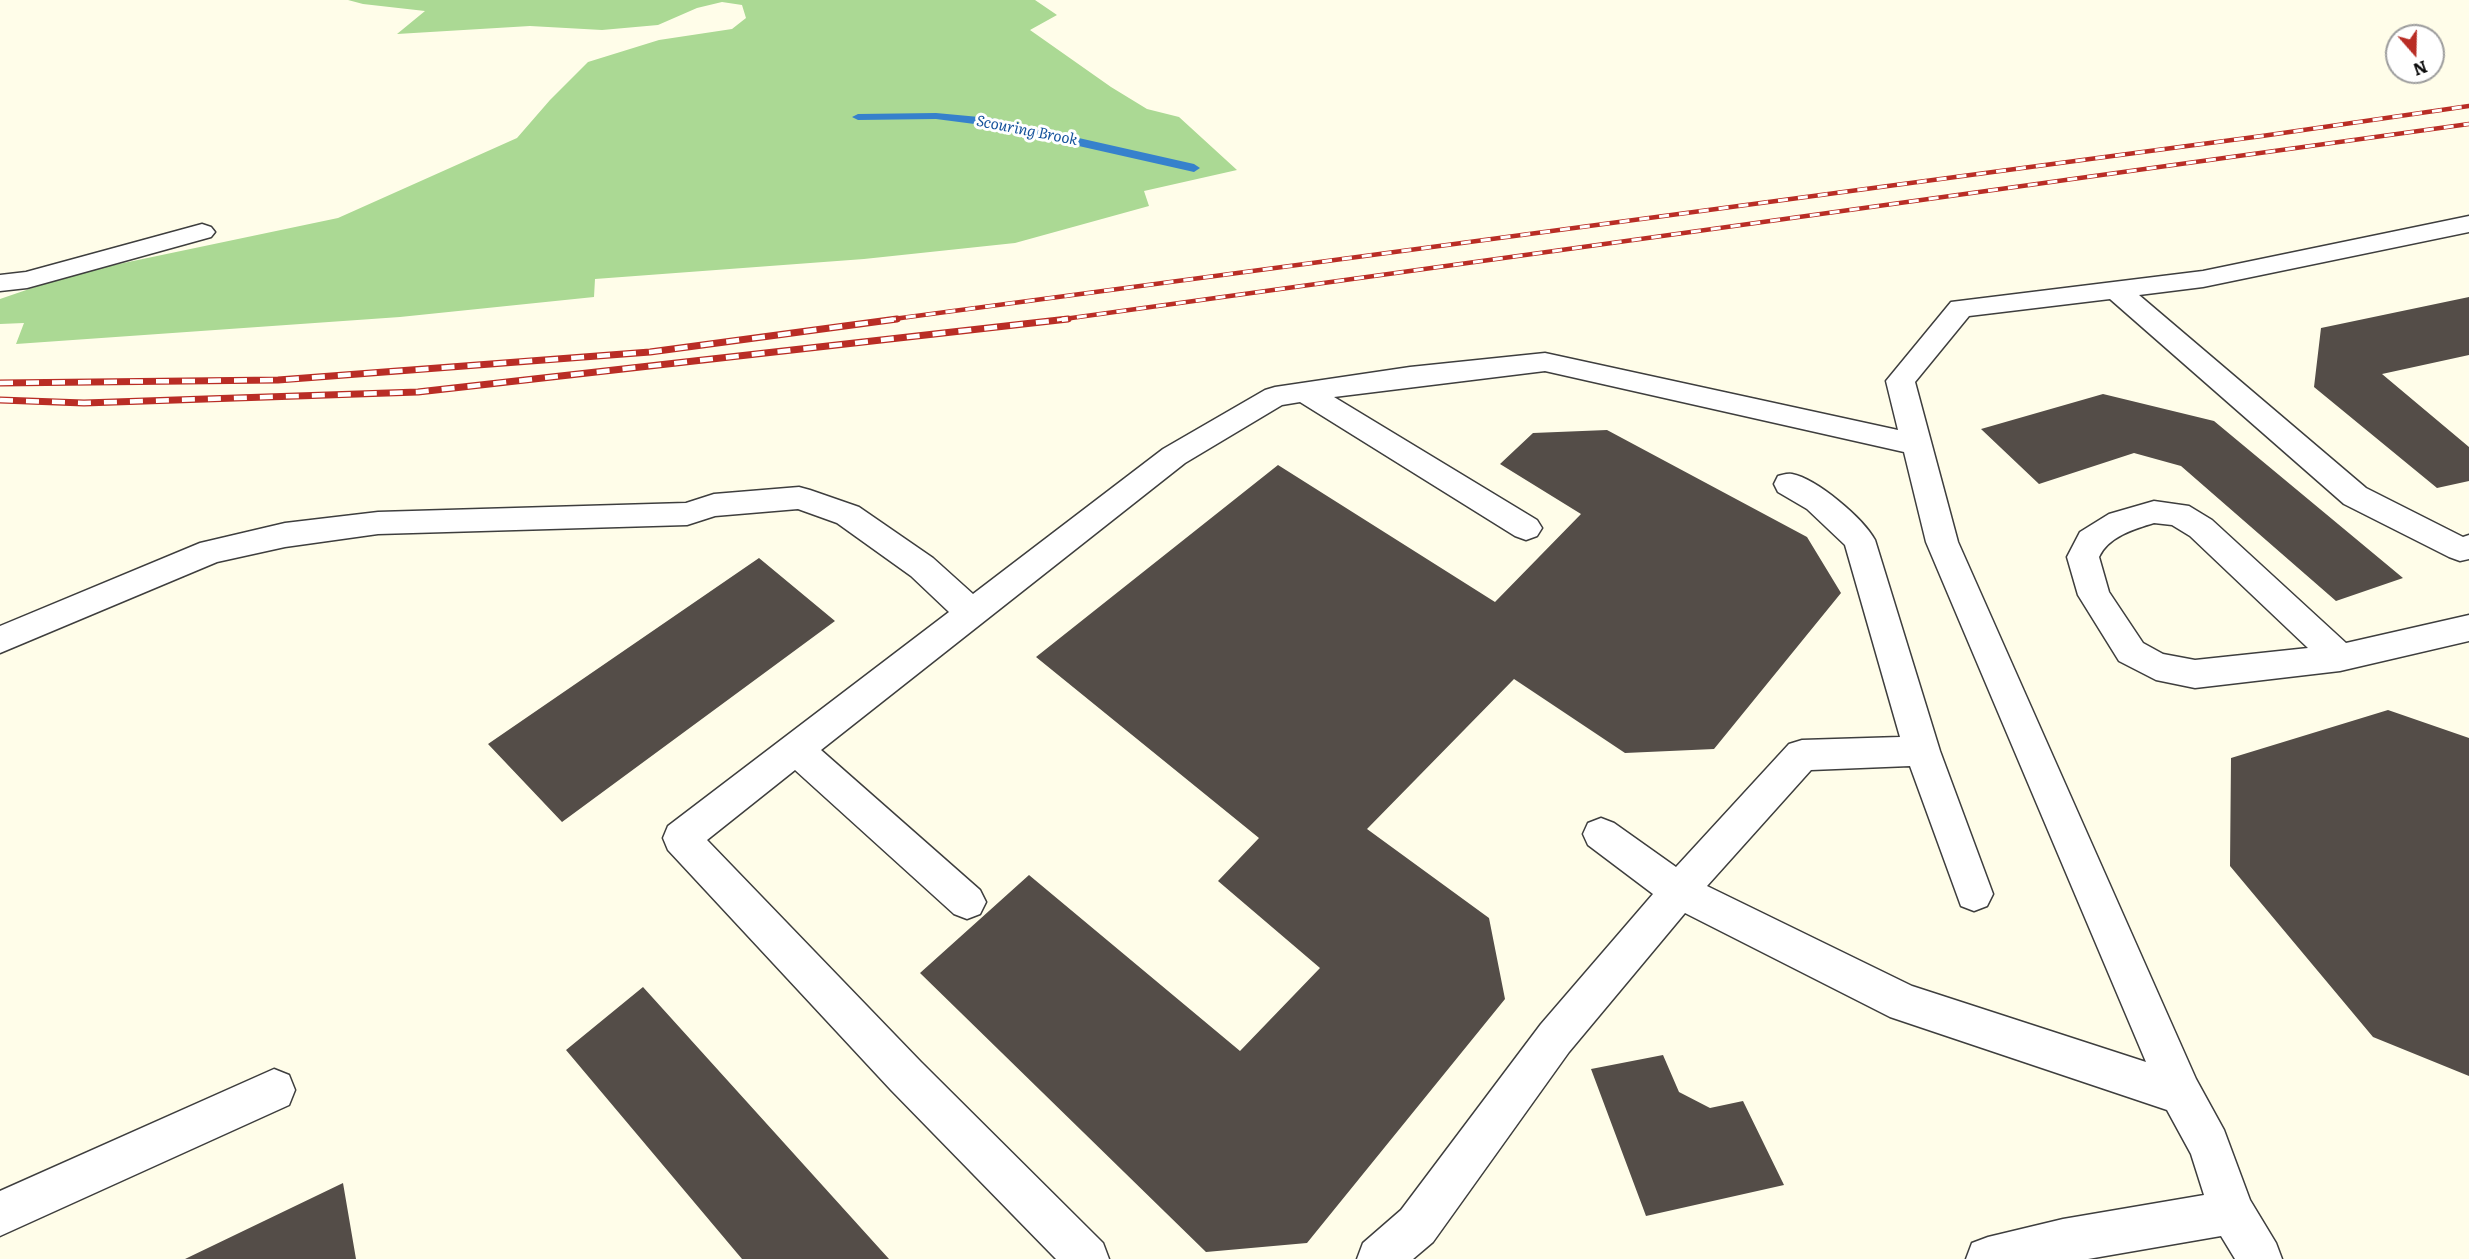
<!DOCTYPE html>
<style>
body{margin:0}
#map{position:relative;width:2469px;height:1259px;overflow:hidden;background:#fffde9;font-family:Literata,serif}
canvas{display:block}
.north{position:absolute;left:2385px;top:24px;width:60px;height:60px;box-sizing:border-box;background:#fff;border:2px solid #9d9d9d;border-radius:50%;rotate:160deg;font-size:16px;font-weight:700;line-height:24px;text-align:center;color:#0b0b0b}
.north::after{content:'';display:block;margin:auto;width:21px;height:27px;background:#b92d25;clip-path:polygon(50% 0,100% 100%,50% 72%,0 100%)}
</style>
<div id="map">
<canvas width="2469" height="1259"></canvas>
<div class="north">N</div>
</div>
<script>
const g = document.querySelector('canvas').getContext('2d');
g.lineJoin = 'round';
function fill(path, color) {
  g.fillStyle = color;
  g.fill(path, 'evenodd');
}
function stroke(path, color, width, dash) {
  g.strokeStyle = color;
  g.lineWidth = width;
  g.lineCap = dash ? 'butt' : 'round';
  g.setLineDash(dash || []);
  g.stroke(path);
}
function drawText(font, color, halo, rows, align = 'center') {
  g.font = font + ' Literata,serif';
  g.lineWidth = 6;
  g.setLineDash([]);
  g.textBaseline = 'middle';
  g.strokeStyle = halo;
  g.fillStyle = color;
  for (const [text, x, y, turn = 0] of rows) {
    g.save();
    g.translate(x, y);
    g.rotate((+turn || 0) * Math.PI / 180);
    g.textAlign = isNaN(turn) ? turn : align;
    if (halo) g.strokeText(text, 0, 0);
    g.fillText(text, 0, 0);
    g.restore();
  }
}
fill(new Path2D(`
 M348 0H1035L1057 15 1030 30 1111 87 1147 109 1179 117 1237 170 1144 191 1149 206 1015 243 864 259 595 279 594 297 400 317 16 344 24 323 0 324V299L76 273 338 218 517 138 550 100 588 62 659 40 732 29 746 18 742 5 722 2 697 8 658 25 602 30 530 26 397 34 425 11 363 4Z`), '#abd994');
fill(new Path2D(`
 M936 113 990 118 1194 164 1200 168 1194 172 990 126 936 119 858 120 852 117 858 114Z`), '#3681cc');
fill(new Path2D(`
 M2469 297V355L2382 374 2469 447V481L2437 488 2314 387 2321 328Z
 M2103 394 2214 421 2403 578 2336 601 2181 466 2134 453 2039 484 1981 429Z
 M1607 430 1807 537 1841 593 1714 749 1625 753 1514 679 1367 829 1489 918 1505 999 1307 1243 1206 1252 920 973 1029 875 1240 1051 1320 968 1218 881 1259 838 1036 657 1278 465 1495 602 1581 514 1500 464 1533 433Z
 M759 558 835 621 562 822 488 744Z
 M2388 710 2469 738V1076L2373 1037 2230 866 2231 758Z
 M643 987 889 1259H742L566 1050Z
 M1663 1055 1679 1092 1710 1108 1743 1101 1784 1185 1646 1216 1591 1069Z
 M343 1183 356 1259H185Z`), '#544d48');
const minor = new Path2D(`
 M2469 216V232L2203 287 2139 295 2366 488 2463 537 2469 535V559L2460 561 2449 557 2344 504 2110 299 1969 316 1915 382 1958 542 2196 1079 2224 1130 2250 1200 2276 1243 2282 1259H2235L2221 1236 2088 1259H1966L1972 1243 1988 1237 2063 1219 2204 1195 2191 1154 2167 1110 1890 1017 1685 913 1569 1052 1433 1242 1413 1259H1357L1363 1243 1401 1210 1541 1024 1653 894 1588 845 1583 834 1588 823 1601 818 1614 823 1676 867 1789 744 1802 740 1900 737 1845 545 1807 509 1778 492 1774 484 1778 476C1783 475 1787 473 1792 474 1817 479 1863 518 1875 540L1940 751 1993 894 1987 906 1974 911 1961 906 1910 766 1811 770 1707 886 1912 986 2146 1062 1926 542 1904 452 1545 371 1334 397 1537 520 1542 528 1537 536 1526 540 1515 536 1300 402 1282 405 1185 463 821 750 980 890 986 902 980 914 967 919 954 914 795 770 707 840 921 1062 1103 1243 1109 1259H1056L891 1090 668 850 663 838 668 826 949 612 911 576 837 523 798 509 715 516 687 525 378 534 285 547 217 562 0 653V626L200 543 285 523 378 512 686 503 714 494 799 487 810 490 859 507 933 558 973 594 1163 449 1265 390 1275 387 1410 367 1545 353 1898 430 1886 381 1951 302 2203 271Z
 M202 224 211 227 215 232 211 237 27 288 0 291V275L26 272Z
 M2154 501 2189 506 2212 520 2346 643 2469 615V641L2340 671 2195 688 2156 680 2119 661 2078 595 2067 557 2080 532 2109 514ZM2154 523 2172 525 2190 536 2308 648 2195 660 2163 654 2143 643 2109 592 2099 557C2108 537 2134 529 2154 523Z
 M274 1069 289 1075 295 1090 289 1105 0 1236V1191Z`);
stroke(minor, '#3e3e3e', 3);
fill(minor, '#fff');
const railFar1 = new Path2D(`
 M886 320 2262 136 2469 106
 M1057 320 2469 124`);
const rail = new Path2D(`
 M0 383 278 380 650 352 897 319
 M0 400 84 403 418 392 1068 319`);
stroke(railFar1, '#b92d25', 4.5);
stroke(rail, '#b92d25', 7);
stroke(railFar1, '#fff', 3, [10]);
stroke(rail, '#fff', 4.5, [13]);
drawText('italic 15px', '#16539b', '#fff', [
 ["Scouring Brook",1027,131,11]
]);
</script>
